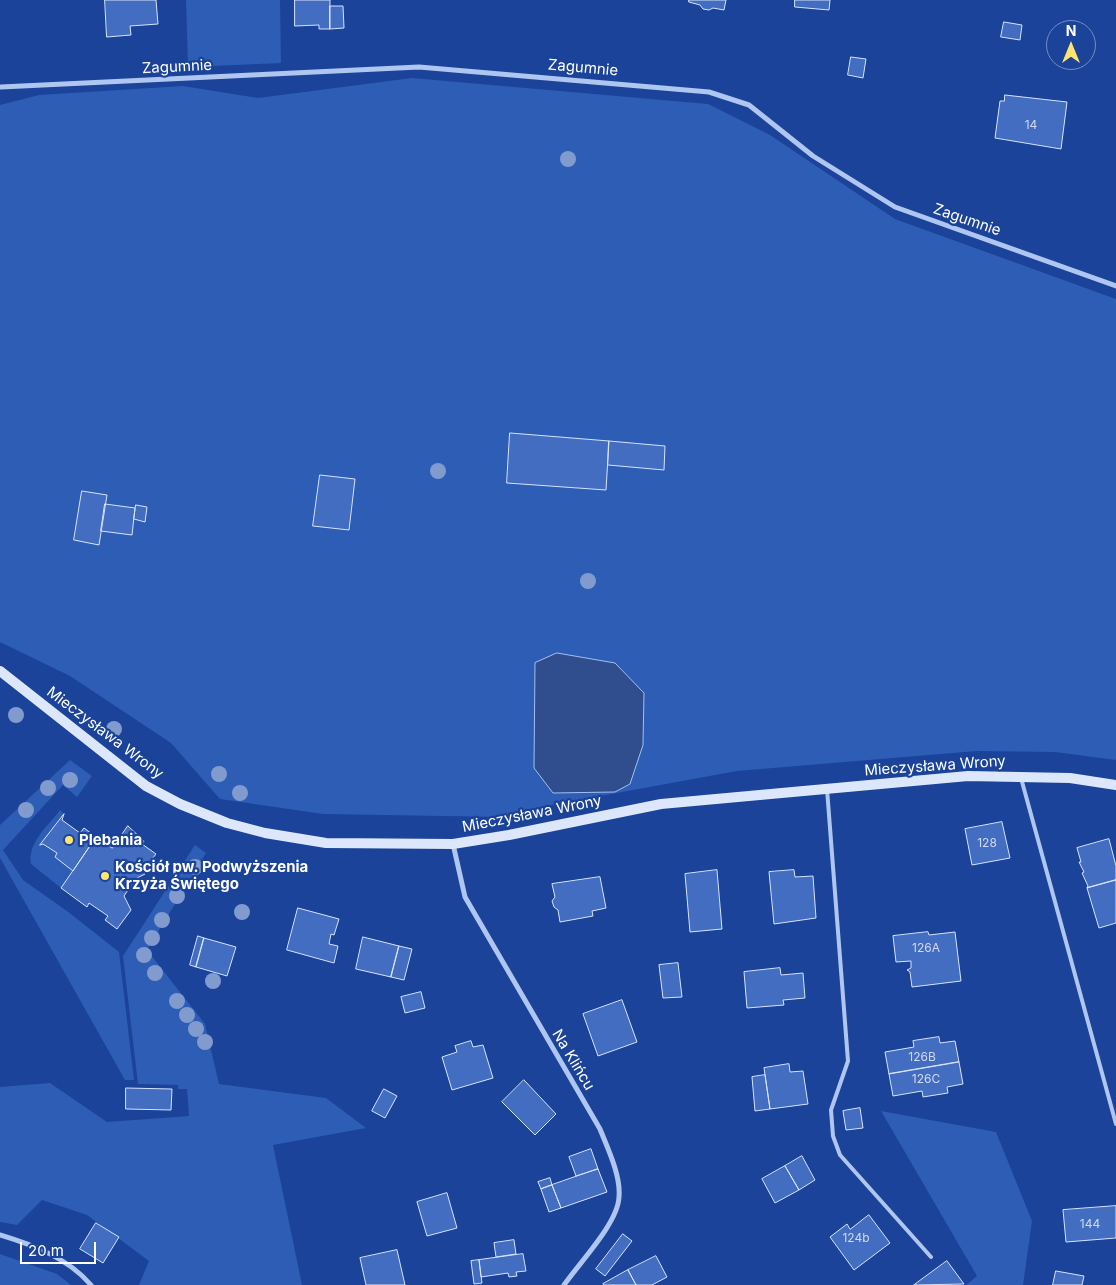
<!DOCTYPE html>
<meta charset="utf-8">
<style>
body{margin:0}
#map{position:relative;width:1116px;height:1285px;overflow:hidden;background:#1a4399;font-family:Inter,sans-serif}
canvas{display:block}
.north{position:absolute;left:1046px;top:20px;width:50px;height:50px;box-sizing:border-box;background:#1a4399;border:1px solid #768ec2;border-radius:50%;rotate:0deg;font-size:14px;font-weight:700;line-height:20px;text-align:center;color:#fff}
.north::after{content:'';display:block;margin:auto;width:18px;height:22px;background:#ffe56f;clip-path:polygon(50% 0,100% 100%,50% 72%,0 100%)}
.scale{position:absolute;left:20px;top:1242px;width:76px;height:22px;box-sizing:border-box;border:2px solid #fff;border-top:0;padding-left:6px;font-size:15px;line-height:18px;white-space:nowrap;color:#fff;-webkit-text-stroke:4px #1a4399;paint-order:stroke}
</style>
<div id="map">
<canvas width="1116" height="1285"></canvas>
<div class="north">N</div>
<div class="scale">20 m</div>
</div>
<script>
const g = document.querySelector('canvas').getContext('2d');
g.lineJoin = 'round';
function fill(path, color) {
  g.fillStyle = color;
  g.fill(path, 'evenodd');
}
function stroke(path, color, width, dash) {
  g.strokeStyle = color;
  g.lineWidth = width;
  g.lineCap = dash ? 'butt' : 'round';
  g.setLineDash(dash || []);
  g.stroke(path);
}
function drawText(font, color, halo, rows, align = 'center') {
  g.font = font + ' Inter,sans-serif';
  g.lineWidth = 4.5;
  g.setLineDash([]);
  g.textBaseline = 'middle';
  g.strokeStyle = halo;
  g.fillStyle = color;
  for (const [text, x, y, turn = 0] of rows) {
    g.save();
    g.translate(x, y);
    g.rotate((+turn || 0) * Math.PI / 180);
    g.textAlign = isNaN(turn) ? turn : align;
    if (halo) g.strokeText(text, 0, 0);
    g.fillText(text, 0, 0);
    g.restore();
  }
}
fill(new Path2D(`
 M186 0H280L281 63 188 67Z
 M412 78 708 104 770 135 895 219 1116 299V760L1055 752 977 751 737 771 551 805 503 817 323 814 220 799 171 743 70 676 0 642V105L39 95 183 86 258 98Z
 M70 760 92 776 77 797 63 785 3 850 23 880 67 911 119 952 134 1080H125L0 858V825Z
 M60 810 64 814 40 845 43 844 57 853 55 857 73 871 61 888 31 864C27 843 48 826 60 810Z
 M195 845 206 853 147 950 205 1024 219 1084 326 1098 366 1128 273 1145 302 1285H139L149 1261 87 1215 42 1200 17 1225 0 1222V1087L50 1083 107 1122 189 1116 187 1089H178V1085L138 1084 123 956Z
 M881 1111 996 1132 1032 1221 1023 1285H966L977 1276Z
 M0 1254 57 1274 71 1285H0Z`), '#2e5db6');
const water = new Path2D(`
 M557 653 615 663 644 693 643 745 630 784 615 792 553 793 534 768 535 663Z`);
fill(water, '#304e8e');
stroke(water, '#a2bff3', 1);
const building = new Path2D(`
 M105 0H156L158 24 130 26 131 35 107 37Z
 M295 0H330V29H319V25L295 26Z
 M689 0H726L724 10 713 8 709 10 703 9 700 5 689 2Z
 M795 0H830L829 10 795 7Z
 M330 6H343L344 28 330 29Z
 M1004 22 1022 25 1020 40 1001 37Z
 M851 57 866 59 863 78 848 75Z
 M1005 95 1067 102 1061 149 995 138 1000 101H1004Z
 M510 433 609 441 606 490 507 483Z
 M609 441 665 446 664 470 608 465Z
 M320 475 355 479 349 530 313 526Z
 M82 491 107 495 99 545 74 540Z
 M105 504 135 508 132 535 101 531Z
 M136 505 147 507 145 522 134 519Z
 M64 814 62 820 80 833 84 828 96 837 73 871 55 857 57 853 43 844 40 845Z
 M1002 822 1010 858 972 865 965 829Z
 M128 826 144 841 142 844 156 854 152 859 154 862 147 865 143 871 145 874 137 878 134 884 135 887 128 890 124 896 131 910 117 929 105 920 108 916 89 903 87 907 61 888 96 837 112 848Z
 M1109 839 1116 866V880L1087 888 1088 886 1082 873 1084 872 1079 862H1081L1077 848Z
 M717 870 722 929 690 932 685 874Z
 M794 870 795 877 813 876 816 918 774 924 769 872Z
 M600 877 606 908 592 911 593 916 560 922 558 910 554 907 552 901 555 897 552 884Z
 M1116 880V923L1099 928 1087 888Z
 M298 908 339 919 334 935 331 934 329 944 338 946 334 963 287 950Z
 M928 932 929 935 955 932 961 981 912 987 910 972 907 970 911 968V961L896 962 893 936Z
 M198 936 204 938 196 967 190 965Z
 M363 937 399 946 391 977 356 969Z
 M204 938 236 947 227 976 196 967Z
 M399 946 412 949 404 980 391 977Z
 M678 963 682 997 663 998 659 965Z
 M780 968 781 975 803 973 805 998 783 1000 784 1005 747 1008 744 972Z
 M421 992 425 1008 405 1013 401 997Z
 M622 1000 637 1042 598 1056 583 1014Z
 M939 1037 940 1043 955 1041 959 1062 889 1074 885 1052 914 1047 913 1041Z
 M471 1041 473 1047 483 1045 493 1078 452 1090 442 1057 457 1052 455 1046Z
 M959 1062 963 1084 947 1087 948 1093 923 1097 922 1091 893 1096 889 1074Z
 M789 1064 790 1072 803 1071 808 1104 770 1109 764 1068Z
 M765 1075 770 1109 755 1111 752 1077Z
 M524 1080 556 1114 535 1135 502 1102Z
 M126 1088 172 1089 171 1110 126 1109Z
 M384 1089 397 1096 385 1118 372 1111Z
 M860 1108 863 1128 846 1130 843 1111Z
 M591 1149 598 1169 576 1176 569 1157Z
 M802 1156 815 1180 799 1190 785 1166Z
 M785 1166 799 1190 775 1203 762 1179Z
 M598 1169 607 1192 561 1208 552 1185Z
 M550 1178 552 1185 541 1189 538 1182Z
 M552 1185 561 1208 549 1212 541 1189Z
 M447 1193 457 1228 427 1236 417 1202Z
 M1116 1206V1238L1066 1242 1063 1210Z
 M869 1215 890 1243 854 1270 830 1237 847 1224 850 1229Z
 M96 1223 119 1237 103 1263 80 1249Z
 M623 1234 632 1241 605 1276 596 1269Z
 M514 1240 516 1254 496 1257 494 1243Z
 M397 1250 405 1285H366L360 1258Z
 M523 1254 526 1271 516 1272 517 1276 509 1277 508 1273 481 1277 479 1260Z
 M656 1256 667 1277 652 1285H636L628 1270Z
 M479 1260 482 1283 474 1284 471 1261Z
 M947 1261 964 1284 914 1285Z
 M628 1270 636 1285H604L603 1284Z
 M1056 1271 1084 1276 1082 1285H1053Z`);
fill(building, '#436dc0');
stroke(building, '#d6e3fc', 1);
stroke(new Path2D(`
 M1021 778 1116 1124
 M827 789 848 1061 831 1110 833 1136 840 1155 931 1257`), '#afc6f1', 4);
stroke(new Path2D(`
 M1 87 419 67 709 92 749 105 813 156 895 207 1116 286
 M453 844 465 897 600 1129C608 1149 621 1176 619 1197 618 1223 580 1262 564 1285
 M0 1235C33 1245 68 1258 91 1285`), '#afc6f1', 5);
stroke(new Path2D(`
 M0 671 146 786 180 804 227 823 265 833 326 843 453 844 509 835 661 804 968 776 1070 778 1116 785`), '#dde7fc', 10);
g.fillStyle = '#819bcf';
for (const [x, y] of [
 [568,159],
 [438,471],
 [588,581],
 [16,715],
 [114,729],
 [219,774],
 [70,780],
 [48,788],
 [240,793],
 [26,810],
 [195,867],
 [177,896],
 [242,912],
 [162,920],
 [152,938],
 [144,955],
 [155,973],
 [213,981],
 [177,1001],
 [187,1015],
 [196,1029],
 [205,1042]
]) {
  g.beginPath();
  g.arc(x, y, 8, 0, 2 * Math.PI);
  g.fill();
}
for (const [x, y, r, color] of [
 [69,840,5,"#ffe56f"],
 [105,876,5,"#ffe56f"]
]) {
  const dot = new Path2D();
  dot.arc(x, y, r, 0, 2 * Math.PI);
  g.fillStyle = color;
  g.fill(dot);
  stroke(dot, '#1a4399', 2);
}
drawText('12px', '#d0daef', null, [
 ["14",1031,125],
 ["128",987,843],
 ["126A",926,948],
 ["126B",922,1057],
 ["126C",926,1079],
 ["144",1090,1224],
 ["124b",856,1238]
]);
drawText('15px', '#fff', '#1a4399', [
 ["Zagumnie",177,67,-3],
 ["Zagumnie",583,68,5],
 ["Zagumnie",967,220,19],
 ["Mieczysława Wrony",105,733,37],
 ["Mieczysława Wrony",935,766,-4],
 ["Mieczysława Wrony",532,814,-11],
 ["Na Klińcu",573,1060,59]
]);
drawText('bold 15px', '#fff', '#1a4399', [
 ["Plebania",79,840],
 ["Kościół pw. Podwyższenia",115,867],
 ["Krzyża Świętego",115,884]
], 'left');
</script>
